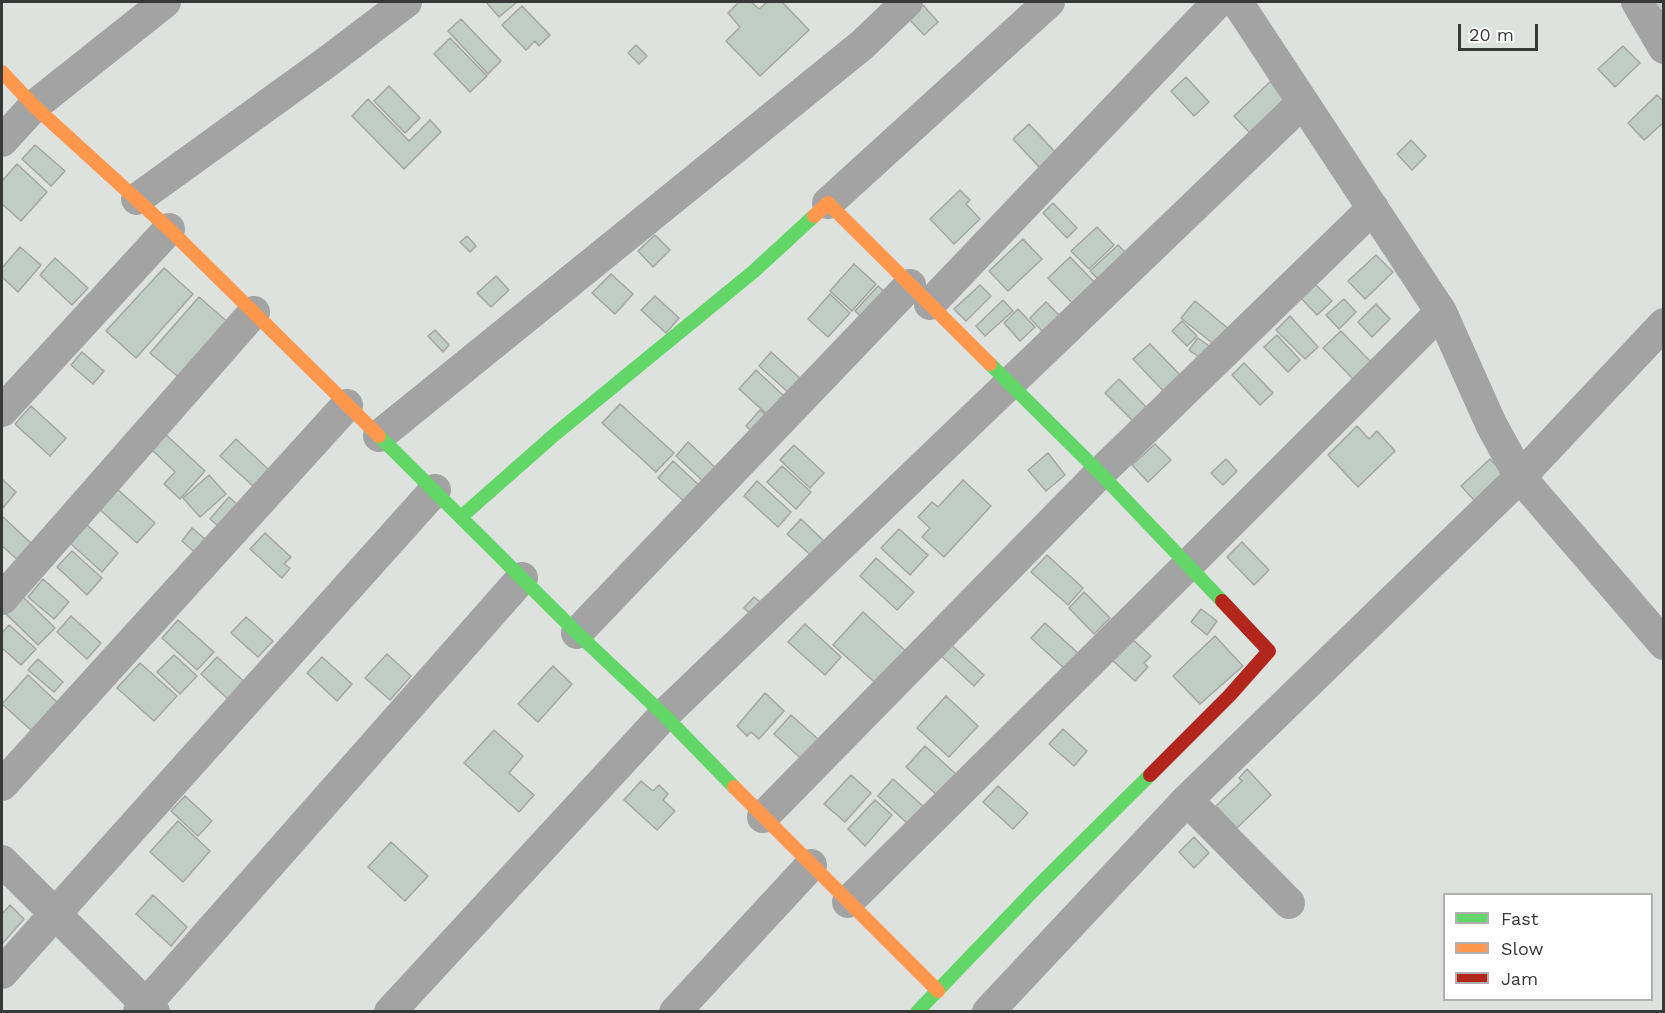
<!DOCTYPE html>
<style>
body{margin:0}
#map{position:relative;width:1665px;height:1013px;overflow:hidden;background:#dde2df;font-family:"Work Sans",sans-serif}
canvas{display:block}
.frame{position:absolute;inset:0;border:3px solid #363937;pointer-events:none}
.legend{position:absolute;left:1443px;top:893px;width:210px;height:108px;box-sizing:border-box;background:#fff;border:2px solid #afb0af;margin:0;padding:8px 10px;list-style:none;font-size:18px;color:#363937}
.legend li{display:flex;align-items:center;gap:12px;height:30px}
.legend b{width:30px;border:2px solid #afb0af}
.scale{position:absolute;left:1458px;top:24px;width:80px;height:27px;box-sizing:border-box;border:3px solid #363937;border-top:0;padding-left:8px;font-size:18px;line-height:21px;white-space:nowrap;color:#363937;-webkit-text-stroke:4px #fff;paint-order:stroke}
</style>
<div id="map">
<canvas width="1665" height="1013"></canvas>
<div class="frame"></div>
<ul class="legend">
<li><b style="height:8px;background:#63d668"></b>Fast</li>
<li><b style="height:8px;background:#ff974d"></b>Slow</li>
<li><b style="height:8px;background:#b3261e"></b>Jam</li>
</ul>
<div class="scale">20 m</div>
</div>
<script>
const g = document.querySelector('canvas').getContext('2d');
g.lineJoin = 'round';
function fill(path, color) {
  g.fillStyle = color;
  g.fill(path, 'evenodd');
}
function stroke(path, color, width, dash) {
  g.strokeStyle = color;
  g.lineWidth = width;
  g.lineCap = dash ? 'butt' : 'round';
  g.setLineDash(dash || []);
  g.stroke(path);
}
const building = new Path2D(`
 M486 2H517L499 17Z
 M739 2H751L759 9 767 2H782L809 30 760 76 726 41 740 27 728 13Z
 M1653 2H1664V14Z
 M923 5 938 22 924 35 909 19Z
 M522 6 550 35 539 46 535 41 526 50 502 25Z
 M461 19 501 61 488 74 448 31Z
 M450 38 487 76 470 92 434 54Z
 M636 45 647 56 639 64 628 53Z
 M1623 46 1640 63 1615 87 1598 69Z
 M1186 77 1209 102 1194 116 1171 91Z
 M1271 81 1287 98 1250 133 1234 116Z
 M389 86 420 118 405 133 374 101Z
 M1657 95 1664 102V122L1644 140 1628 123Z
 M368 99 409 141 430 120 441 132 404 169 352 116Z
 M1029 124 1056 153 1040 168 1013 139Z
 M1411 140 1426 156 1412 170 1397 154Z
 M35 145 65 171 51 186 22 159Z
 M17 164 47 192 21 221 2 204V181Z
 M960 190 970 200 966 204 980 219 954 244 930 219Z
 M1053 203 1077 228 1067 238 1043 213Z
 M1097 227 1114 245 1089 269 1071 251Z
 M655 235 670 250 653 267 638 251Z
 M467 236 476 246 470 252 460 242Z
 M1023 239 1042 259 1008 291 989 271Z
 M1118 245 1126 253 1098 279 1090 271Z
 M20 247 41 265 18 292 2 277V268Z
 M1376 255 1393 272 1365 299 1348 281Z
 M1070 257 1098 286 1076 307 1048 278Z
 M55 258 88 288 72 305 40 275Z
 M854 264 876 284 852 311 830 291Z
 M164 268 193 294 136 358 106 331Z
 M611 274 633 294 615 314 592 293Z
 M496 276 509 290 491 307 477 293Z
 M1311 280 1332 301 1317 315 1297 294Z
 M980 285 991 296 966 321 954 309Z
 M878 286 891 298 869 324 855 311Z
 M830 294 850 313 828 337 808 319Z
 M655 296 679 318 666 333 641 310Z
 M199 297 231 325 183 381 150 353Z
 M1344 299 1356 312 1339 329 1326 315Z
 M1003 300 1013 311 985 336 976 326Z
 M1195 301 1230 330 1216 346 1181 318Z
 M1046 302 1060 316 1043 332 1030 318Z
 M1376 304 1390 319 1372 337 1358 322Z
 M1018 309 1035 327 1020 341 1004 323Z
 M1290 316 1318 347 1305 359 1276 330Z
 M1182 321 1197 336 1187 346 1172 331Z
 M435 330 449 345 443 352 428 336Z
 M1341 331 1371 362 1353 379 1323 348Z
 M1277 335 1300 360 1288 372 1264 347Z
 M1198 338 1212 348 1203 360 1189 350Z
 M1150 344 1185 380 1168 396 1133 359Z
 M82 352 104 371 93 384 71 365Z
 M771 352 803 381 790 394 759 366Z
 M1244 363 1273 393 1260 405 1232 375Z
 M756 370 785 397 769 416 739 389Z
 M1119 379 1150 411 1136 424 1105 393Z
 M620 404 674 453 656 472 602 423Z
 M31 406 66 438 50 456 15 424Z
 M760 410 773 422 759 438 746 426Z
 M1357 426 1369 439 1377 431 1395 451 1358 487 1328 455Z
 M163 432 205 471 180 499 164 484 175 472 149 447Z
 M236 439 269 470 254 487 220 456Z
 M688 442 718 470 705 483 676 456Z
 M1155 444 1171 460 1148 482 1132 465Z
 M794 445 824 473 810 488 780 460Z
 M1048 453 1065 475 1046 491 1028 470Z
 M1226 459 1237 471 1223 485 1211 473Z
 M1490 459 1504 474 1475 501 1461 486Z
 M673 461 700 486 685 502 658 478Z
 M782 466 811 492 796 509 767 482Z
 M209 475 226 494 200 517 183 498Z
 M2 479 16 492 2 509Z
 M963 480 991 506 944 557 922 537 930 528 918 517 932 502 938 507Z
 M757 481 791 512 778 527 744 496Z
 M116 488 155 523 137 543 98 508Z
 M229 497 243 510 224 531 210 519Z
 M2 516 33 545 19 561 2 546Z
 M801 519 827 544 814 558 787 534Z
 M87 525 118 553 102 572 70 543Z
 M192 528 210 543 199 556 182 541Z
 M899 529 928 555 910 575 881 548Z
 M265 533 291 557 284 564 290 568 282 578 250 549Z
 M1242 542 1269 570 1254 585 1227 557Z
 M72 551 102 578 87 595 57 567Z
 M1047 555 1083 588 1068 605 1031 572Z
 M876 558 914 592 897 610 860 576Z
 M43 579 69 602 54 619 28 597Z
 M1084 592 1110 618 1094 634 1069 608Z
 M22 596 55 628 38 645 5 613Z
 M754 597 765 606 755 618 744 608Z
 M1201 609 1217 621 1207 635 1191 622Z
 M863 612 909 654 880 687 833 645Z
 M71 616 101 643 87 659 57 632Z
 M246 617 273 641 258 657 231 633Z
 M178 620 214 652 197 670 162 638Z
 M1045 623 1080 655 1066 670 1031 638Z
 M805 624 841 657 825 675 788 642Z
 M9 625 36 649 21 665 2 648V633Z
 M1215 636 1243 666 1200 704 1173 676Z
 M1131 638 1151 656 1144 663 1148 667 1135 681 1111 659Z
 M947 641 984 675 974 686 937 652Z
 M387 654 411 676 390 700 365 678Z
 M174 655 197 676 180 694 157 672Z
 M217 657 248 685 232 703 201 674Z
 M322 657 352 684 337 701 307 673Z
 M38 659 63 682 54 692 28 670Z
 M140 663 177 696 154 721 117 688Z
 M553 666 572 684 538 722 518 704Z
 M28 675 58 703 32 731 2 704Z
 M765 693 784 711 759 739 751 732 747 736 737 726Z
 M946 696 978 726 949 757 917 728Z
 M791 715 819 740 806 763 774 734Z
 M1063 729 1087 751 1074 766 1049 744Z
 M494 730 523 756 509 773 534 795 519 812 464 763Z
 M925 746 957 775 938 796 906 767Z
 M1247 769 1271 795 1237 828 1216 806 1242 781 1239 778Z
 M851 775 871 793 845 822 824 804Z
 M893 779 926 809 910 826 878 796Z
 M641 781 653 791 659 785 668 794 663 800 675 811 657 830 624 800Z
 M998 786 1028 813 1013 829 983 802Z
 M185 796 212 821 198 836 171 811Z
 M875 800 892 815 865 846 848 829Z
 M178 821 210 851 183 882 150 852Z
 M1194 837 1209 853 1194 868 1179 852Z
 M391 842 428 876 405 901 368 867Z
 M153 895 187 927 171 946 136 914Z
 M10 905 24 919 2 944V914Z`);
fill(building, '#c0cdc4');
stroke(building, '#a2a5a3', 1.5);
stroke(new Path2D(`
 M1237 2 1441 312 1491 424 1520 477 1664 644
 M1637 2 1664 48
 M2 141 34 106 165 2
 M137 199 327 62 406 2
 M828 203 1049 2
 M930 304 1218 2
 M2 411 169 229
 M379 436 862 45 907 2
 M2 599 254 312
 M577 633 910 285
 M2 785 347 405
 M1187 800 1289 903
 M763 817 1100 473 1373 208
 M2 861 154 1012
 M848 902 1187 566 1441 312
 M2 973 435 490
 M139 1012 522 578
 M390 1012 664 715 1303 102
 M675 1012 811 865
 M988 1012 1187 800 1520 477 1664 324`), '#a2a3a2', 32);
stroke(new Path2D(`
 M990 364 1100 473 1222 601
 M379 436 577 633 664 715 734 787
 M461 517 554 435 753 272 814 216
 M917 1012 1036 888 1150 775`), '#63d668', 14);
stroke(new Path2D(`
 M2 72 34 106 169 229 379 436
 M814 216 828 203 990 364
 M734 787 938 991`), '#ff974d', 14);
stroke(new Path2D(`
 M1150 775 1230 695 1269 651 1222 601`), '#b3261e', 14);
</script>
